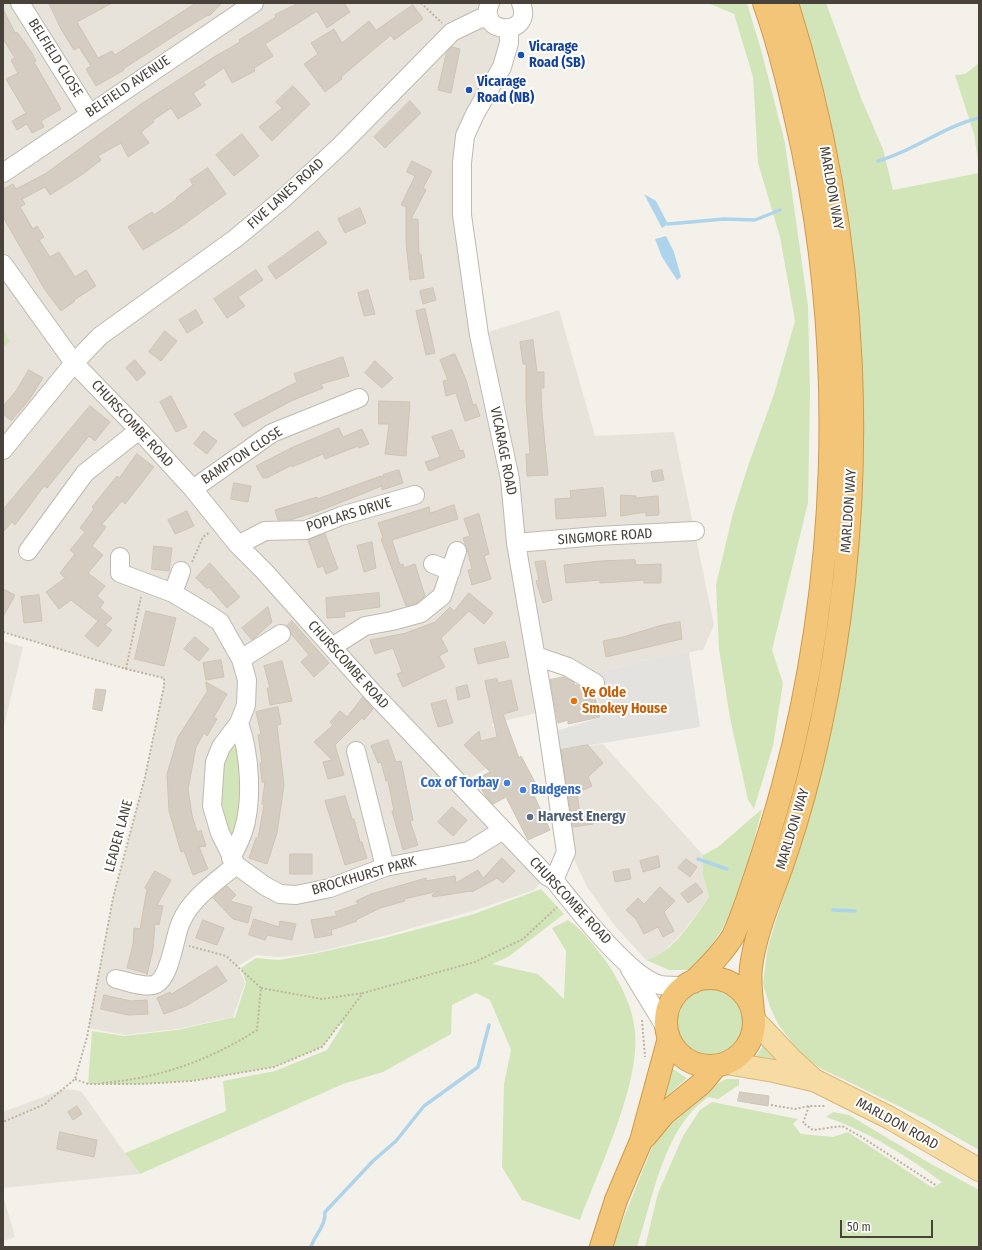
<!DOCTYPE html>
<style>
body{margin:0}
#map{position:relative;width:982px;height:1250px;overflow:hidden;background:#f4f1eb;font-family:"Fira Sans Condensed",sans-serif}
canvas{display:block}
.frame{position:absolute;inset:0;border:4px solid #48423a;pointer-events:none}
.scale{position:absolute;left:840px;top:1220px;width:93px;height:18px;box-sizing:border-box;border:2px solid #48423a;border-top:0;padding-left:5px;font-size:12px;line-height:14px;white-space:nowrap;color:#48423a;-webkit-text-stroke:3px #fff;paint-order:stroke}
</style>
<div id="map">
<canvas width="982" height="1250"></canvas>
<div class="frame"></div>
<div class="scale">50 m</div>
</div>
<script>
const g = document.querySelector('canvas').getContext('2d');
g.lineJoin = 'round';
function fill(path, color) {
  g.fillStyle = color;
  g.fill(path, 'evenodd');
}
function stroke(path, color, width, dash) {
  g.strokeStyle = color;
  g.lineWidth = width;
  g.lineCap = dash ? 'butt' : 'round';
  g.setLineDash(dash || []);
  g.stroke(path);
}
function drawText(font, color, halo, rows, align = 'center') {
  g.font = font + ' "Fira Sans Condensed",sans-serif';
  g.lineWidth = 4;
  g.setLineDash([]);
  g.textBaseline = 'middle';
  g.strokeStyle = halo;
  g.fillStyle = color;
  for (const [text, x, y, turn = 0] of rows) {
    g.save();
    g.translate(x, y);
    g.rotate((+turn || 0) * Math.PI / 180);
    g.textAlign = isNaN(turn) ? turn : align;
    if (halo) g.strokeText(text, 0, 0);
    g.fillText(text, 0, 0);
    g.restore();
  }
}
fill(new Path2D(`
 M3 3H490L488 10 509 29 465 136 479 335 559 310 595 436 674 432 714 625 703 650 648 659 592 674 576 660 536 656 545 711 492 724 506 757 460 784 547 876 534 890 473 911 384 936 313 953 280 957 256 955 238 966 245 983 233 1017 177 1029 125 1035 88 1028 113 898 145 777 164 686V678L126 669 3 632Z
 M3 641 23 647 3 730Z
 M603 744 703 855V876L709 897 683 932 665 950 656 957 646 960 615 926 587 887 572 855 560 750Z
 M64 1089 81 1091 140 1174 3 1188V1112Z
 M3 1195 15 1237 3 1241Z`), '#e8e3da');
fill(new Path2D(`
 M708 3H747L762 53 785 143 808 306 810 393 808 503 772 650 783 683 773 746 754 809 748 800 730 718 719 649 716 585 733 513 749 463 774 394 795 321 780 237 758 163 753 77 734 14Z
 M796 3H826L861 98 883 149 893 190 979 173V1150L925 1119 820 1068 800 1053 778 1024 770 1007 763 984 768 946 798 851 846 642 858 552 863 481 864 414 861 353 844 199 829 118Z
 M979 63V168L974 134 955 75 965 74Z
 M3 330 10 342 3 347Z
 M238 737 242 767 241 816 233 837 222 817 220 784 225 757Z
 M762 809C747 867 736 929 689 970H669L646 960C675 952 692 920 709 897L703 876V855L718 847Z
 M541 889 564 914 508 957 492 964 538 974 564 999 566 951 552 928 568 920C586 933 597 949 610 967 622 987 633 1008 635 1032 640 1085 599 1169 580 1220L522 1200 502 1167 504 1084 511 1050 490 1000 476 993 452 1005 451 1034 383 1072 343 1084 140 1174 125 1153 226 1111 223 1081 275 1071 327 1050 344 1023 339 1025 322 1047 274 1067 192 1081 141 1084H88L92 1031 124 1036 177 1030 235 1017 246 983 241 968 256 958 279 960 313 954 385 938 474 914Z
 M676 1023a35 35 0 1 1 70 0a35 35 0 1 1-70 0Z
 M765 1042 786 1065 753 1062Z
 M667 1065 687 1078 657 1105Z
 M726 1079H739V1085L718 1099 708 1097C663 1129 653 1198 637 1247H614V1242L651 1150 670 1119 711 1087Z
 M712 1102 798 1119 793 1124 801 1134 833 1137 848 1132 933 1188 942 1182C907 1156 867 1131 826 1117L833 1112 849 1115 926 1161 979 1190V1247H645L658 1193 683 1136 700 1110Z`), '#d2e5b8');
fill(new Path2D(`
 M689 652 700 727 561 750 556 731 602 717 592 674 648 659Z`), '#e3e2df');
fill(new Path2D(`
 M644 194 656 201 668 224 662 228Z
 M666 236 674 252 681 277 677 280 662 257 655 239Z`), '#aed4eb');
stroke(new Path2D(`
 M878 161C914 151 944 126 979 118
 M668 224 724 219 755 220 780 210
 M698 859 727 869
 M833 910 855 911
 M311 1247C315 1234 326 1226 325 1212L373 1161 396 1141 424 1106 478 1067 489 1025`), '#aed4eb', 3.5);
const building = new Path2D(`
 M49 3H112L77 22 98 58 112 51 115 55 196 3H222L209 16 208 15 180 32 123 69 124 70 96 86 86 69 91 66 79 47 74 50 61 29Z
 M299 3H344L350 12 327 28 317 11 265 44 273 56 254 68 255 71 232 83 224 68 203 82 206 85 193 93 201 105 178 119 171 108 153 120 154 122 141 132 149 143 128 157 121 143 98 156 101 160 83 174 50 195 45 187 22 199 25 204 20 207 33 229 37 226 44 237 39 240 50 257 59 252 75 277 86 270 96 286 74 300 75 301 61 311 45 290 3 217V189L13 184 16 189 45 174 141 104 214 57 240 42 239 40 276 17 275 15Z
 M413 5 423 19 394 40 391 35 341 77 342 79 325 92 304 64 318 54 311 43 334 29 342 43 369 21 376 30Z
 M3 9 15 33 17 32 32 53 36 61 34 62 61 109 41 121 44 127 32 133 27 124 17 130 12 121 26 113 6 79 18 73 11 60 15 58 3 39Z
 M452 47 460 49 451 93 438 90 446 54Z
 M293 86 310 104 272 141 259 127 282 108 276 102Z
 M410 101 421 113 385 148 374 137Z
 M242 134 259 156 234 176 216 155Z
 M412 161 432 171 423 188 426 190 411 219H418L419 254H421L424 278 410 280 406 243V207L401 205 415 176 407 172Z
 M208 168 226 194 179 228 143 250 128 227 152 212 154 215 177 199 176 198 193 185 190 180Z
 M360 208 366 223 345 233 338 219Z
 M318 231 327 243 276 279 268 267Z
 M256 270 263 280 238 297 245 306 227 318 214 299Z
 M433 288 436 300 423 304 420 291Z
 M368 290 375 314 364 316 358 293Z
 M425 309 435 353 426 355 416 311Z
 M196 310 203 323 187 333 179 320Z
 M165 331 177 341 161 361 149 352Z
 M533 340 537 372H544V388H541L542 413 548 475 527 476 526 454H530L526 401V364H523L520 342Z
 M455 354 466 380 473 405 476 404 480 416 465 421 456 393 446 396 443 381 448 380 440 360Z
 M343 357 349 376 321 384 323 388 291 401 243 427 234 414 297 382 294 374Z
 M135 360 146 373 137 381 126 368Z
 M375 361 393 378 382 388 365 373Z
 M29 370 43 378 29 400 11 421 3 414V406L16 391Z
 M171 396 187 427 176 432 160 402Z
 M379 401 410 402 406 456 385 454 389 424H379Z
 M90 406 110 422 95 441 89 436 47 488 44 486 15 525 12 522 3 532V510Z
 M339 428 343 437 362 429 369 444 359 448 358 446 325 459 323 454 292 467V465L267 478H263L256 466 289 449Z
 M452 430 460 451 463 450 465 457 429 471 425 462 440 457 432 437Z
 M204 431 217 441 207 454 194 444Z
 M137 454 154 467 125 504 122 501 102 524 106 527 92 546 103 555 88 573 105 586 97 596 104 602 100 608 112 618 105 625 112 630 98 647 85 636 98 621 71 600 59 609 46 592 65 578 60 573 75 554 70 550 85 532 80 528 94 509 92 507 117 476 119 478Z
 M399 470 403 483 382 490V486L319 511 290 520H278L275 510 317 497V499L381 476 383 479V475Z
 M662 470 664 480 653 482 651 472Z
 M234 483 251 486 248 502 231 499Z
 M603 488 606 516 556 519 555 499 571 498 570 491Z
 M621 495 636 496V498L658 496 659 515 646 516V512L621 516Z
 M454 505 458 519 392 540 400 565 403 564 404 568 415 564 425 596 417 603 406 606 381 539 383 538 378 523 429 507 430 513Z
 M187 511 194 526 175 534 168 520Z
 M479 514 489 554 484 556 491 579 472 585 468 570 472 569 467 549 463 538 470 536 464 519Z
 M325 534 338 569 326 574 323 566 318 568 308 540Z
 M372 542 376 568 364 572 357 546Z
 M154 546 172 548 169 571 152 569Z
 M635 560 636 565 661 564V583H644V580L617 582 600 583V580L566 583 564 565 600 561Z
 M545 561 552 600 543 603 536 581 539 580 535 562Z
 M210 563 240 597 227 608 209 587 207 589 196 578Z
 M3 589 15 595 3 617Z
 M379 593 380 607 344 612 345 617 327 618 326 598Z
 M469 593 493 613 484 624 469 611 441 638 448 651 439 656 445 667 403 687 397 674 402 672 393 648 375 654 370 640 406 633 435 622 450 607 454 611Z
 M39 595 42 621 24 623 21 597Z
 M268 607 272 622 252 640 242 628Z
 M146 611 176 618 164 666 135 659Z
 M292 621 329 663 314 677 301 662 309 655 291 634 287 626Z
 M680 622 682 639 606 657 603 641 623 637 662 625Z
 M195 637 209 649 199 661 184 649Z
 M505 642 509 657 478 664 474 649Z
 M221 660 224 677 206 680 203 663Z
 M282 661 292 701 270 705 267 688H270L264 666Z
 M564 677 574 682V685H577L594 693 600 717 568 724V720L558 723 550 680Z
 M497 679 498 683 511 680 518 710 503 714 519 758 521 756 538 788 532 791 550 830 528 840 506 797 493 804 486 797 476 779 490 772 464 745 479 731 481 741 497 737 485 681Z
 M206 682 227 694 214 717 217 719 207 736 204 733 196 747 188 789 192 815 197 832 201 830 206 846 199 847 208 869 193 875 184 851 181 852 169 811 167 774 178 737 207 692Z
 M467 685 470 697 458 700 456 688Z
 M96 689 106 690 102 711 93 709Z
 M363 697 373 709 364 720 362 718 335 745 344 775 328 779 323 762 332 760 314 742 333 725 330 722 340 711 347 717Z
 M446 700 453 723 438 727 431 704Z
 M278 707 281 724 277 725 284 785 277 833 267 864 249 858 256 838H258L264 805 262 804 265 782H262L260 763H262L258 735 261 734 256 712Z
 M388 740 396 762 401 761 413 820 410 821 418 845 403 850 392 811H394L388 781H386L381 762 378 763 371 746Z
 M588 745 603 763 588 777 592 786 577 793 580 814 591 812 593 824 573 827 561 750Z
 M345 796 352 819H354L360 842H362L367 858 345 865 325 801Z
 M452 807 467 820 453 836 438 822Z
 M290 854H312V874H290Z
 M658 856 660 867 643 872 640 861Z
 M502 858 515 871 503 883 497 878 472 892 471 891 433 897 432 895 439 891 404 899 405 901 380 908 356 920 357 921 331 930 332 935 315 938 311 920 337 916 335 912 358 904 356 901 371 894 426 878V881L455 876 456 883 478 870 483 878Z
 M686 859 697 867 690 877 678 868Z
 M629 869 631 879 615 882 613 872Z
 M155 871 171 880 157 905 163 906 159 925 155 924 153 949 147 975 146 973 127 968 133 944 134 928 140 929 147 889 145 888Z
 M696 883 703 892 688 903 681 894Z
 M227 886 236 895 230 901 252 907 248 923 233 919 213 898Z
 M660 887 675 901 664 912 674 931 663 937 658 927 644 934 636 919 626 910 638 898 644 904Z
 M254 919 279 927 280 921 296 924 292 940 267 935 265 940 249 935Z
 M203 920 224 928 217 945 196 938Z
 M217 966 227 981 186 1006 164 1014 157 998 170 992 171 994Z
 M104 995 131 1001 147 1000 148 1014 128 1015 101 1009Z
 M740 1092 769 1096 768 1106 738 1101Z
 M77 1106 82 1114 73 1120 68 1112Z
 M60 1132 97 1140 94 1157 57 1149Z`);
fill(building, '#d5cdc2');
stroke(building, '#cfc4b5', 1);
const minor = new Path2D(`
 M20 3 89 113
 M490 3C475 35 535 38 521 3
 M509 29V43L502 67 475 114 465 136 462 163V215L479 335 510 479 516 543 545 711 566 852 554 880
 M3 173 254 3
 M3 264 74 363 139 430 193 489 238 545 264 571 372 692 547 876 554 880C575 906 629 977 660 985 668 986 677 986 685 986
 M3 450 74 363 100 336 236 238 285 197 340 146 452 32 479 19 489 17
 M193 489 272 433 359 398
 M516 543 597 536 695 531
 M238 545 265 531 306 530 341 516 415 495
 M28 551 85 473 139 430
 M120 557V573L173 593 208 614 220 622 241 659 247 680 246 705 239 723 221 747 215 762 212 806 220 833 236 865 265 886 280 894 296 895 330 888 385 867 469 851 503 830
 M433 564 451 571
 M173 593 181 571
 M332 647 365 626 392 621 421 613 442 596 457 551
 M536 656 568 667 595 683
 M241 659 281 634
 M356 751 385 867
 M231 858C235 850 240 841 243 832 253 801 250 754 239 723
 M630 969 666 1028
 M116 979C127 981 146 989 156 984 171 976 174 937 181 922 191 898 217 881 236 865`);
const major = new Path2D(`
 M754 1020 791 1059 814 1080 890 1118 979 1170
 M726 1063 774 1071 813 1080`);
const highway = new Path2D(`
 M666 1022a44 44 0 1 1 88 0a44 44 0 1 1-88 0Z
 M693 982C707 968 723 953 733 936 741 919 747 901 753 883 764 851 774 819 783 786 838 580 846 360 803 151 792 101 781 50 764 3
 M753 1013C752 998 749 983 751 967 756 928 774 891 786 854 800 813 811 771 820 729 872 489 861 237 787 3
 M645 1137 664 1114 701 1084 716 1066
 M601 1247 616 1200 641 1141 669 1038`);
stroke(minor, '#bfb9ae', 20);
stroke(major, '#dab773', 24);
stroke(highway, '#d19a49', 24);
stroke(new Path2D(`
 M421 3 442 23
 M192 562 203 537 210 532
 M3 632 126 669 164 678V686L145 777 113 898 87 1037 75 1079 45 1104 3 1122
 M126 669 141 597
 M261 988 322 999 363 993
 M642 1020 645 1057
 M75 1079 88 1084H141L192 1081 274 1067 322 1047 363 993 475 962 523 939 557 907
 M102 1083C160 1078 208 1061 257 1030L261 988 226 956 189 946
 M771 1105 795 1109 809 1106H825
 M809 1106 803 1123 813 1130 842 1126 860 1136 937 1186`), '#c0b4a1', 2, [2, 2]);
stroke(minor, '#fff', 18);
stroke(major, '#f6dba3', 22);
stroke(highway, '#f2c579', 22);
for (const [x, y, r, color] of [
 [521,55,4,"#1a4fb4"],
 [469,90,4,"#1a4fb4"],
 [574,701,4,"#e8710a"],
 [507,783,4,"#3f7fe0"],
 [523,790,4,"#3f7fe0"],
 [530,817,4,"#5c6f8a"]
]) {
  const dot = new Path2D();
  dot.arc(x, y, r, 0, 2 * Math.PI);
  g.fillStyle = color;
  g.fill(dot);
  stroke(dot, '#fff', 1.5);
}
drawText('bold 14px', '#164399', '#fff', [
 ["Vicarage",529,47],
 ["Road (SB)",529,63],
 ["Vicarage",477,82],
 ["Road (NB)",477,98]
], 'left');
drawText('14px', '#48423a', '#fff', [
 ["BELFIELD CLOSE",55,58,58],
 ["BELFIELD AVENUE",128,87,-34],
 ["MARLDON WAY",831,188,80],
 ["FIVE LANES ROAD",286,194,-42],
 ["CHURSCOMBE ROAD",132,424,47],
 ["VICARAGE ROAD",503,451,79],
 ["BAMPTON CLOSE",242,456,-33],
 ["MARLDON WAY",849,511,-86],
 ["POPLARS DRIVE",349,515,-17],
 ["SINGMORE ROAD",605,537,-4],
 ["CHURSCOMBE ROAD",348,665,48],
 ["MARLDON WAY",793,829,-73],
 ["LEADER LANE",119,836,-75],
 ["BROCKHURST PARK",364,876,-16],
 ["CHURSCOMBE ROAD",570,901,47],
 ["MARLDON ROAD",897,1124,29]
]);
drawText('bold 14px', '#c56008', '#fff', [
 ["Ye Olde",582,693],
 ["Smokey House",582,709]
], 'left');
drawText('bold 14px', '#366cbe', '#fff', [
 ["Cox of Torbay",499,783],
 ["Budgens",531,790,"left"]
], 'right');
drawText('bold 14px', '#4e5e75', '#fff', [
 ["Harvest Energy",538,817]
], 'left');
</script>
